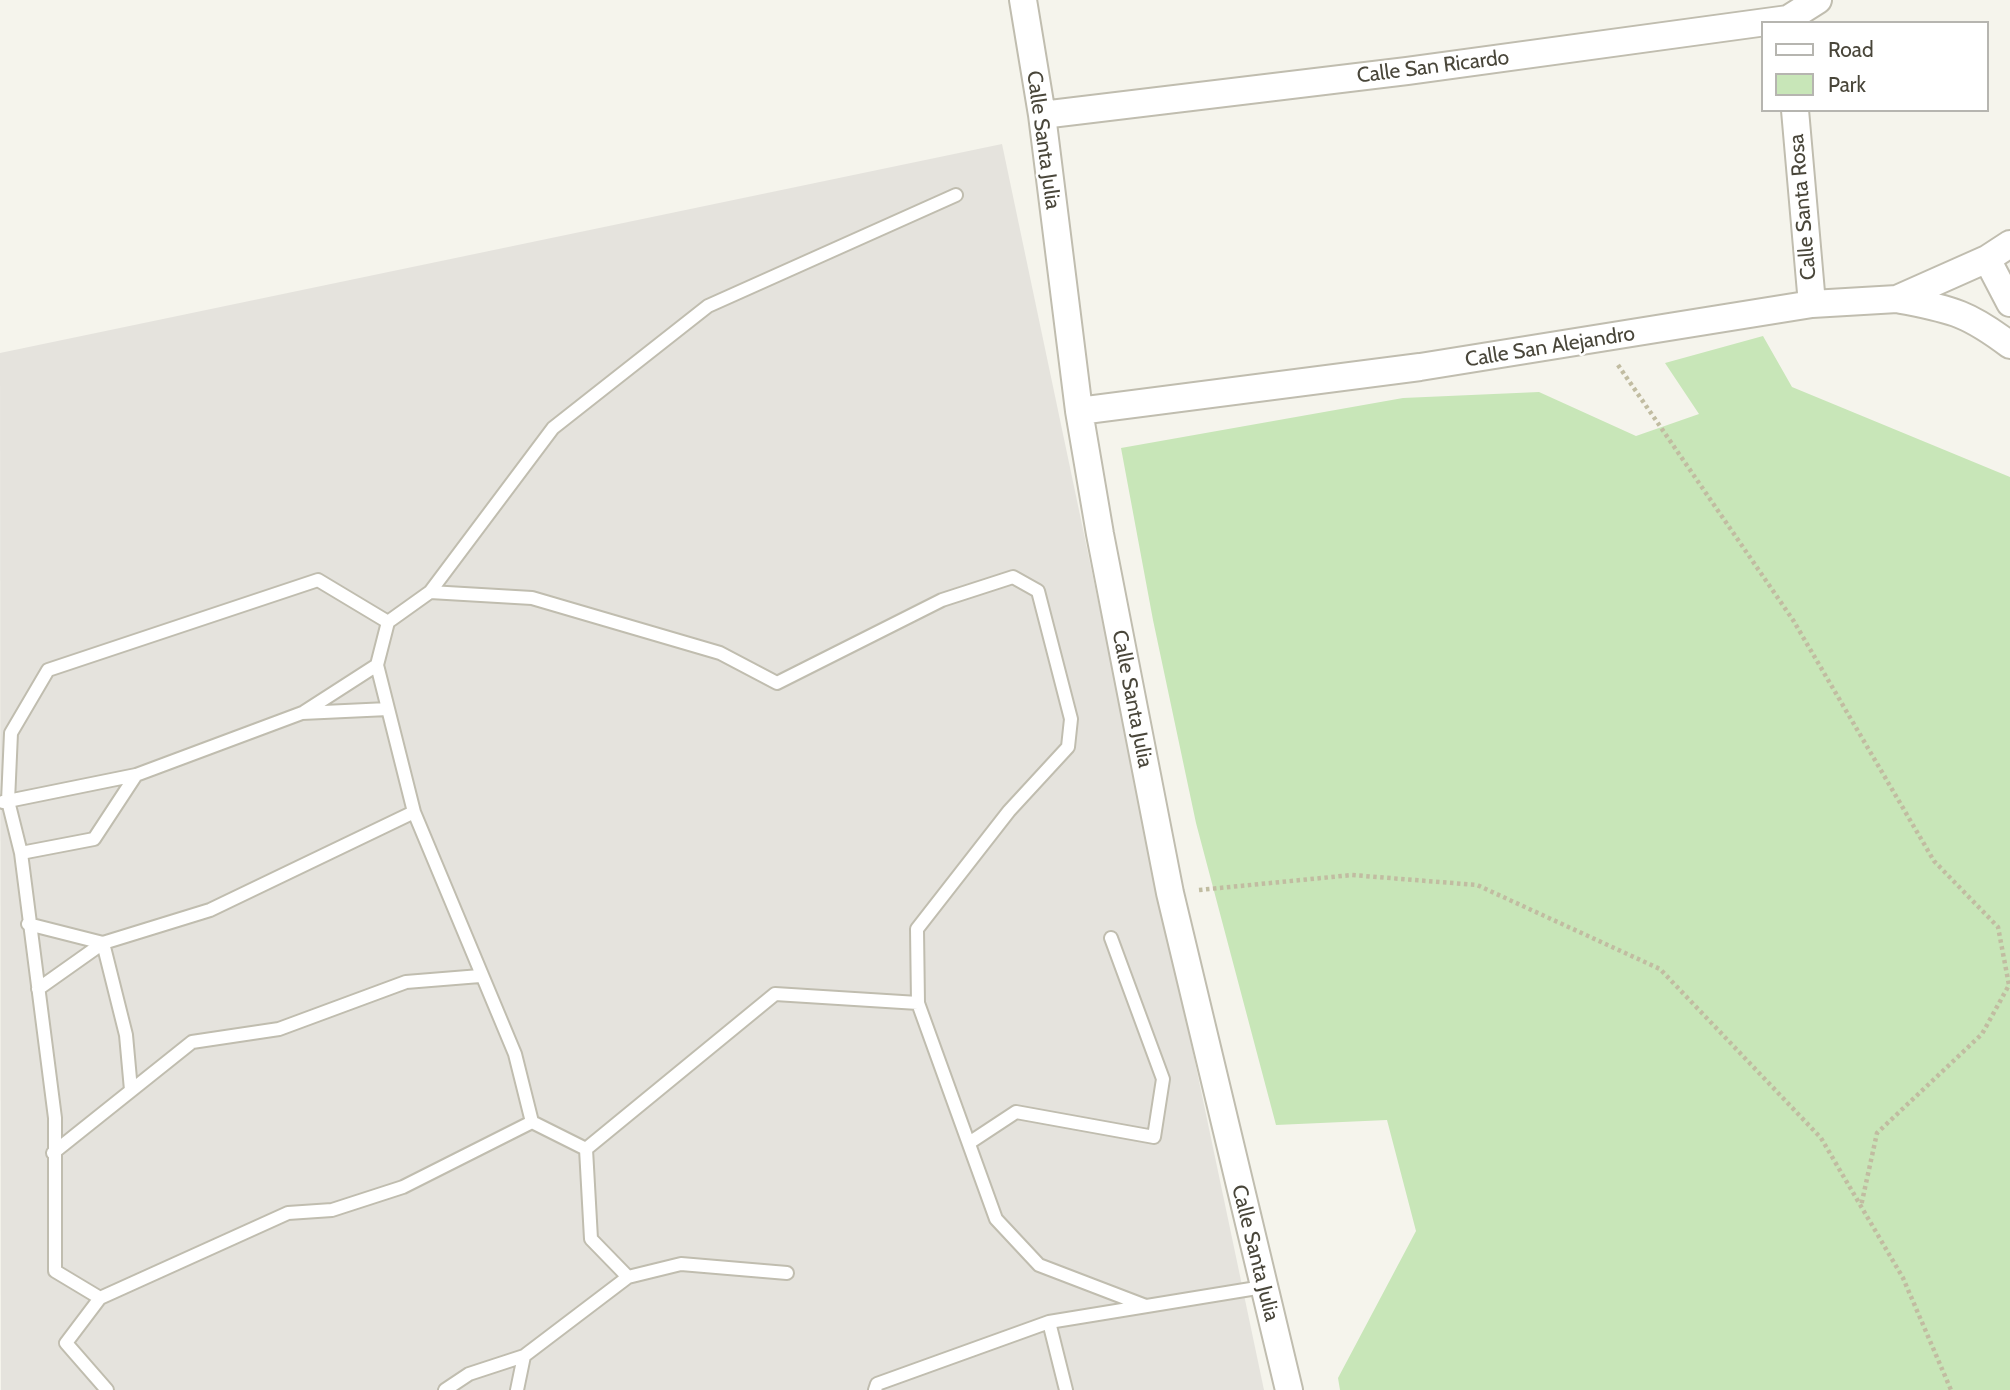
<!DOCTYPE html>
<style>
body{margin:0}
#map{position:relative;width:2010px;height:1390px;overflow:hidden;background:#f5f4ec;font-family:Cabin,sans-serif}
canvas{display:block}
.legend{position:absolute;left:1761px;top:21px;width:228px;height:91px;box-sizing:border-box;background:#fff;border:2px solid #b6b5b0;margin:0;padding:9px 12px;list-style:none;font-size:21px;color:#49463a}
.legend li{display:flex;align-items:center;gap:14px;height:35px}
.legend b{width:35px;border:2px solid #b6b5b0}
</style>
<div id="map">
<canvas width="2010" height="1390"></canvas>
<ul class="legend">
<li><b style="height:9px;background:#fff"></b>Road</li>
<li><b style="height:19px;background:#c8e6b8"></b>Park</li>
</ul>
</div>
<script>
const g = document.querySelector('canvas').getContext('2d');
g.lineJoin = 'round';
function fill(path, color) {
  g.fillStyle = color;
  g.fill(path, 'evenodd');
}
function stroke(path, color, width, dash) {
  g.strokeStyle = color;
  g.lineWidth = width;
  g.lineCap = dash ? 'butt' : 'round';
  g.setLineDash(dash || []);
  g.stroke(path);
}
function drawText(font, color, halo, rows, align = 'center') {
  g.font = font + ' Cabin,sans-serif';
  g.lineWidth = 5;
  g.setLineDash([]);
  g.textBaseline = 'middle';
  g.strokeStyle = halo;
  g.fillStyle = color;
  for (const [text, x, y, turn = 0] of rows) {
    g.save();
    g.translate(x, y);
    g.rotate((+turn || 0) * Math.PI / 180);
    g.textAlign = isNaN(turn) ? turn : align;
    if (halo) g.strokeText(text, 0, 0);
    g.fillText(text, 0, 0);
    g.restore();
  }
}
fill(new Path2D(`
 M1002 144 1264 1390H1L0 353Z`), '#e5e3dd');
fill(new Path2D(`
 M1763 336 1792 387 2010 477V1390H1340L1338 1378 1416 1231 1387 1120 1276 1125 1196 823 1153 620 1121 448 1403 398 1539 392 1636 436 1699 414 1665 363Z`), '#c8e6b8');
const lane = new Path2D(`
 M430 592 553 428 708 306 956 195
 M304 712 377 665
 M3 802 136 775
 M21 853 94 839 136 775 302 713 388 709
 M28 924 103 943 126 1035 131 1090
 M38 989 103 943 210 910 414 812
 M918 1003 917 929 1009 811 1068 747 1071 719 1038 591 1013 577 942 600 777 683 720 653 532 598 430 592 388 622 377 665 414 812 515 1054 532 1122 586 1149 775 994 918 1003 996 1219 1039 1265 1146 1306
 M969 1143 1016 1112 1154 1137 1163 1079 1111 938
 M586 1149 591 1239 628 1277
 M53 1153 192 1042 279 1029 406 982 480 976
 M100 1298 288 1213 332 1210 403 1187 532 1122
 M1049 1322 1066 1390
 M107 1390 66 1343 100 1298 55 1271V1118L21 853 8 801 11 733 48 670 318 580 388 622
 M445 1390 469 1374 524 1356 628 1277 681 1264 787 1273
 M517 1390 524 1356
 M875 1390 877 1384 1049 1322 1263 1287`);
const street = new Path2D(`
 M1023 0 1042 115 1079 411 1100 534 1170 893 1289 1390
 M1795 110 1812 304
 M1042 115 1407 71 1788 19 1818 0
 M1987 259 2010 303
 M1897 299C1951 310 1965 311 2010 345
 M1079 411 1420 367 1812 304 1897 299 1987 259 2010 244`);
stroke(lane, '#c0bdaf', 16);
stroke(street, '#c0bdaf', 30);
stroke(new Path2D(`
 M1618 365 1793 620 1934 861 1998 927 2009 985 1982 1034 1877 1133 1861 1206
 M1199 890 1352 875 1477 885 1660 969 1821 1138 1903 1278 1951 1390`), '#c1bca1', 4.5, [3.5, 3.5]);
stroke(lane, '#fff', 12);
stroke(street, '#fff', 26);
drawText('21px', '#49463a', '#fff', [
 ["Calle San Ricardo",1433,67,-7],
 ["Calle Santa Julia",1043,140,82],
 ["Calle Santa Rosa",1803,207,-95],
 ["Calle San Alejandro",1550,347,-9],
 ["Calle Santa Julia",1132,699,79],
 ["Calle Santa Julia",1255,1253,76]
]);
</script>
